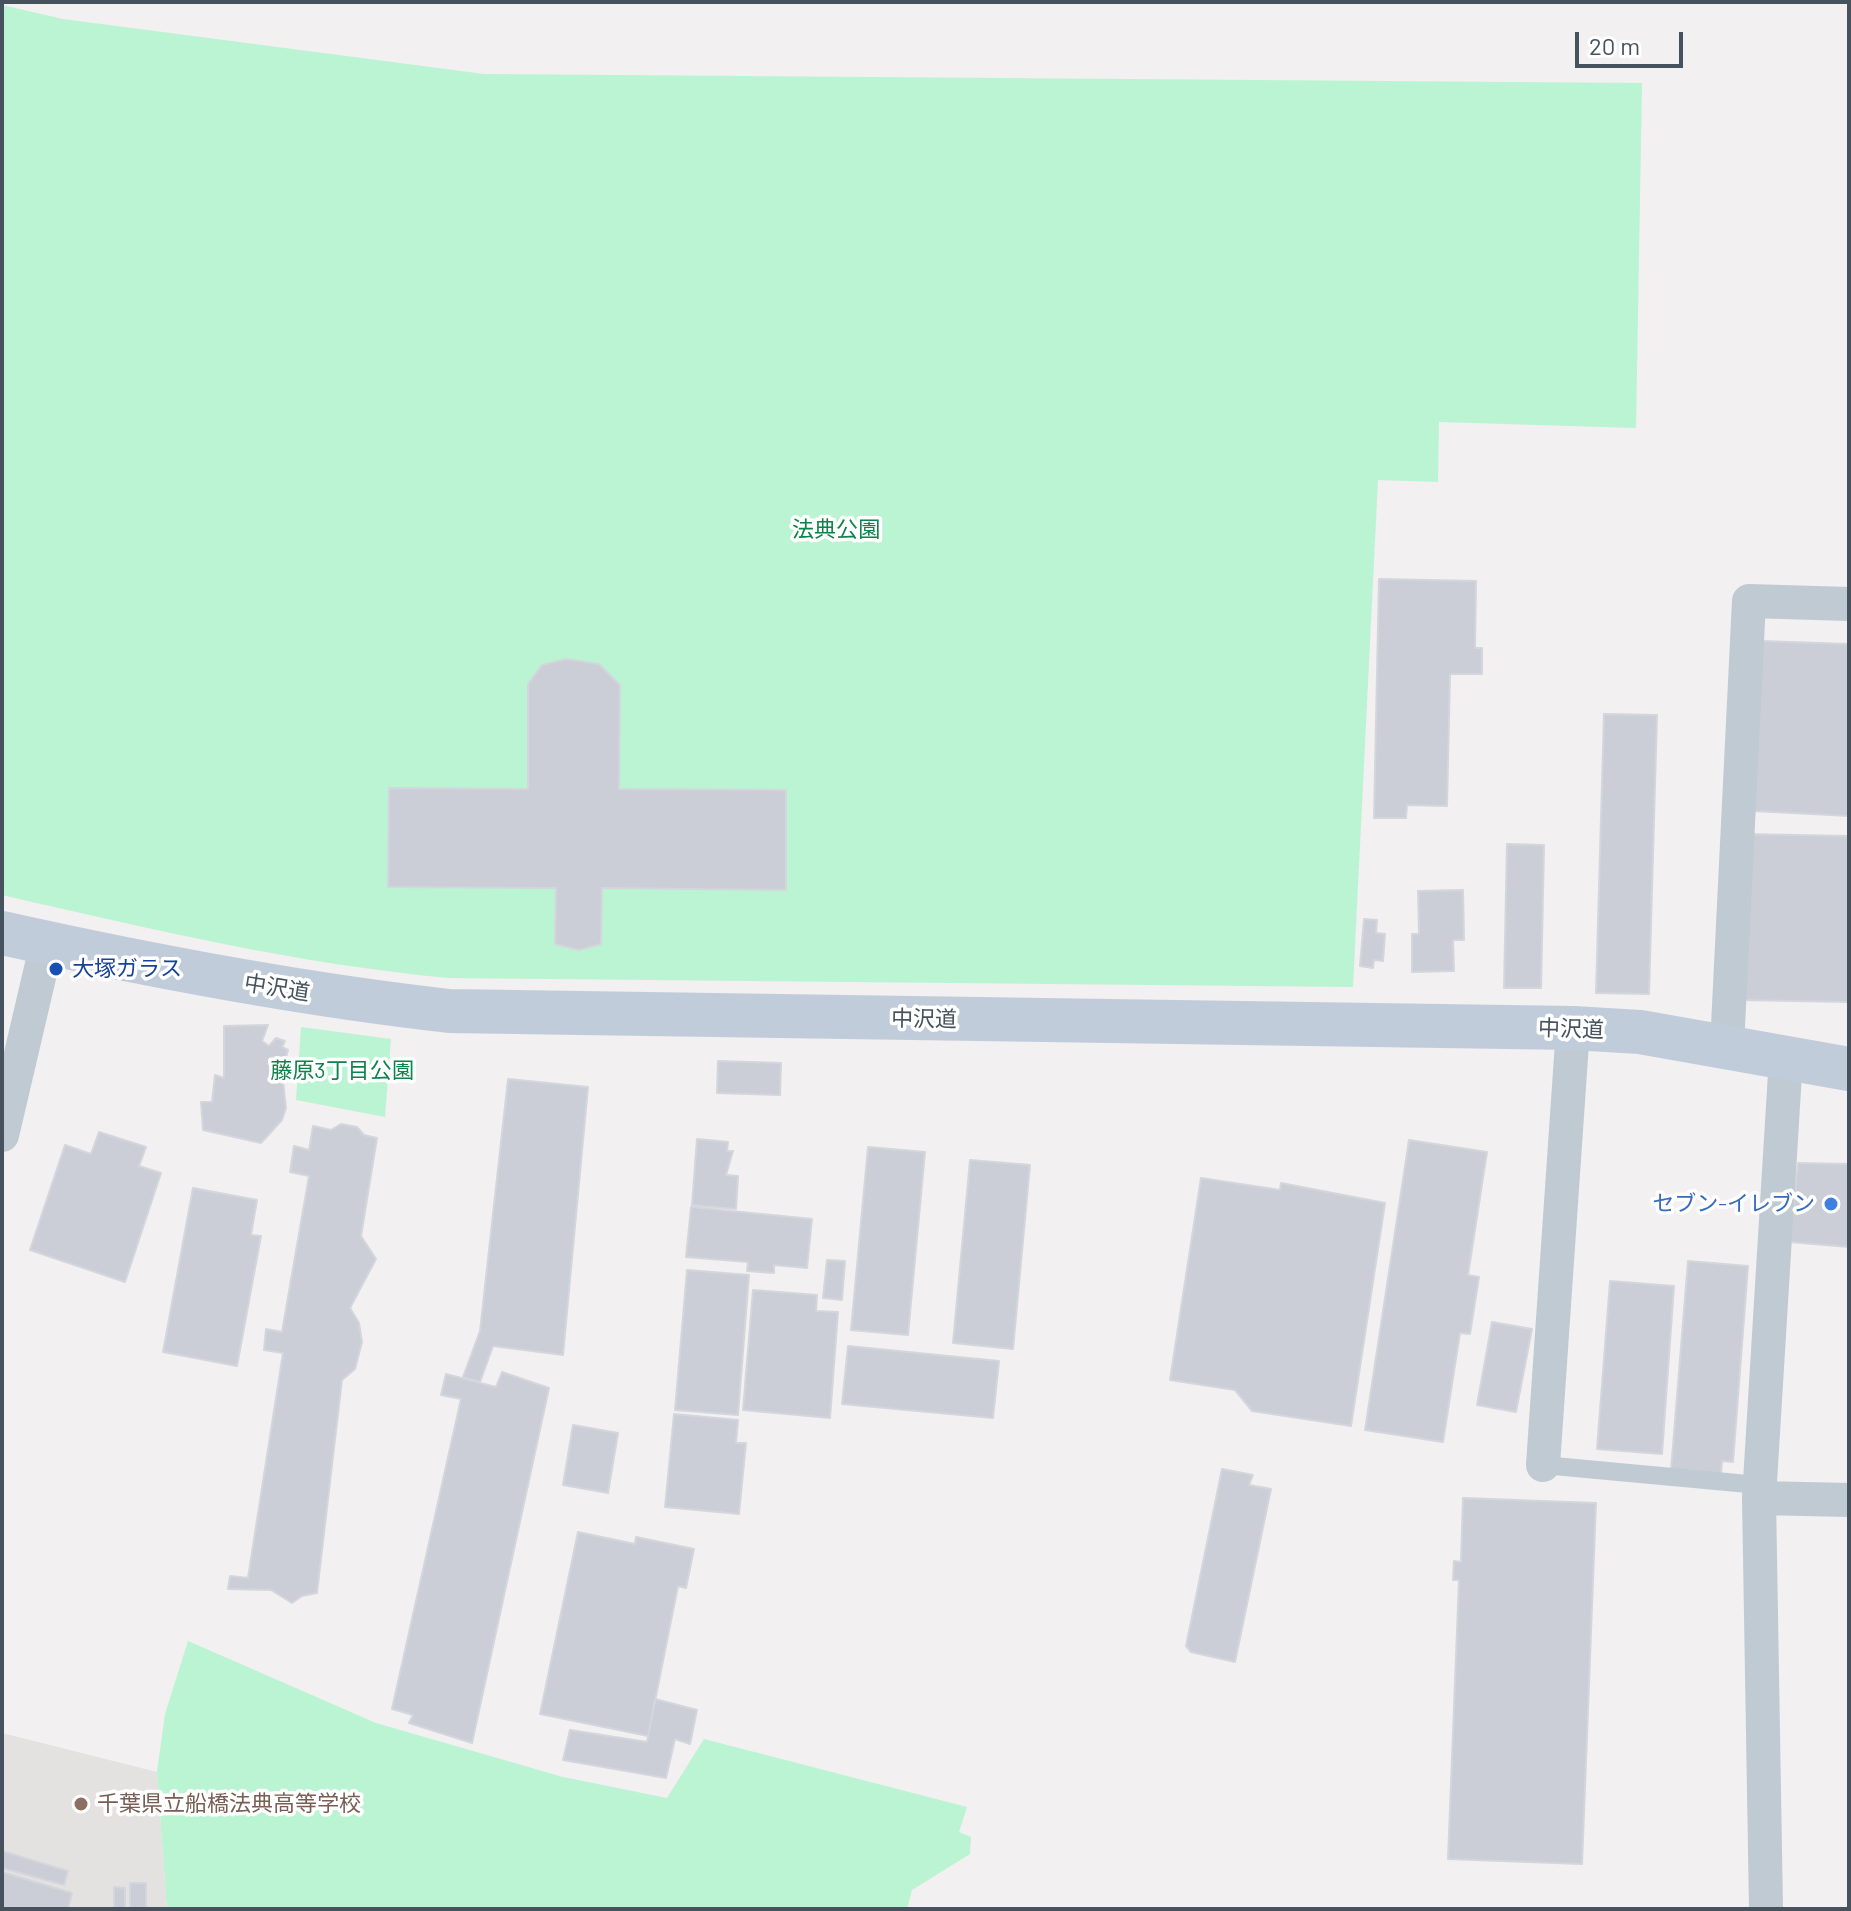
<!DOCTYPE html>
<meta charset="utf-8">
<style>
body{margin:0}
#map{position:relative;width:1851px;height:1911px;overflow:hidden;background:#f2f0f0;font-family:Barlow,sans-serif}
canvas{display:block}
.frame{position:absolute;inset:0;border:4px solid #46535f;pointer-events:none}
.scale{position:absolute;left:1575px;top:32px;width:108px;height:36px;box-sizing:border-box;border:4px solid #46535f;border-top:0;padding-left:10px;font-size:24px;line-height:28px;white-space:nowrap;color:#46535f;-webkit-text-stroke:6px #fff;paint-order:stroke}
</style>
<div id="map">
<canvas width="1851" height="1911"></canvas>
<div class="frame"></div>
<div class="scale">20 m</div>
</div>
<script>
const g = document.querySelector('canvas').getContext('2d');
g.lineJoin = 'round';
function fill(path, color) {
  g.fillStyle = color;
  g.fill(path, 'evenodd');
}
function stroke(path, color, width, dash) {
  g.strokeStyle = color;
  g.lineWidth = width;
  g.lineCap = dash ? 'butt' : 'round';
  g.setLineDash(dash || []);
  g.stroke(path);
}
function drawText(font, color, halo, rows, align = 'center') {
  g.font = font + ' Barlow,"Noto Sans JP",sans-serif';
  g.lineWidth = 7;
  g.setLineDash([]);
  g.textBaseline = 'middle';
  g.strokeStyle = halo;
  g.fillStyle = color;
  for (const [text, x, y, turn = 0] of rows) {
    g.save();
    g.translate(x, y);
    g.rotate((+turn || 0) * Math.PI / 180);
    g.textAlign = isNaN(turn) ? turn : align;
    if (halo) g.strokeText(text, 0, 0);
    g.fillText(text, 0, 0);
    g.restore();
  }
}
fill(new Path2D(`
 M2 1733 157 1772 167 1909H2Z`), '#e4e1e1');
fill(new Path2D(`
 M2 5 63 19 484 74 1642 83 1636 428 1439 422 1438 482 1378 480 1353 987 449 978C297 964 150 929 2 895Z
 M301 1027 391 1039 385 1117 296 1100Z
 M188 1641 376 1723 563 1777 667 1798 704 1739 967 1807 959 1832 971 1837 970 1854 912 1890 907 1909H167L157 1772 165 1714Z`), '#baf4d2');
const building = new Path2D(`
 M1379 579 1476 581 1475 648H1482V674H1450L1447 806 1407 805 1406 818H1374Z
 M1761 641 1849 644V816L1754 811Z
 M566 659 599 664 620 685 619 789 786 790V890L602 888 601 944 579 950 555 944 556 888 388 887 389 788 528 789V684L542 665Z
 M1604 714 1657 715 1649 994 1596 993Z
 M1743 834 1849 836V1002L1739 1000Z
 M1507 844 1544 845 1541 988H1504Z
 M1463 890 1464 940H1453L1454 971 1412 972V934H1419L1418 891Z
 M1364 919 1377 920 1376 933 1385 934 1383 961 1374 960 1373 968 1360 966Z
 M268 1025 262 1041 269 1046 276 1038 285 1041 282 1047 288 1050 282 1072 286 1108 282 1120 261 1143 203 1130 201 1102H212L215 1075 224 1078V1026Z
 M718 1061 781 1063 780 1095 717 1093Z
 M508 1079 588 1087 563 1355 493 1346 480 1382 463 1377 480 1331Z
 M341 1124 357 1127 364 1135 377 1138 361 1236 376 1259 350 1308 359 1323 362 1342 355 1369 342 1380 317 1593 302 1596 292 1603 271 1590 228 1589 230 1576 248 1578 283 1353 264 1350 266 1329 282 1332 309 1176 290 1172 294 1146 309 1150 313 1126 331 1130Z
 M99 1132 146 1147 139 1166 161 1173 125 1282 30 1250 65 1145 91 1154Z
 M697 1139 728 1142 727 1151H733L726 1175 738 1176 736 1209 692 1205Z
 M1409 1140 1487 1152 1468 1275 1479 1277 1470 1334 1460 1333 1443 1442 1365 1430Z
 M868 1147 925 1152 908 1335 851 1330Z
 M970 1160 1030 1165 1013 1349 953 1343Z
 M1798 1163 1849 1164V1247L1790 1242Z
 M1201 1178 1280 1190 1281 1183 1385 1203 1351 1426 1252 1411 1235 1390 1170 1380Z
 M193 1188 257 1200 251 1235 261 1236 237 1366 163 1352Z
 M691 1207 812 1219 807 1268 774 1265V1273L747 1271 748 1262 686 1257Z
 M827 1260 845 1261 842 1300 823 1298Z
 M1688 1261 1748 1266 1733 1462 1722 1461 1721 1474 1671 1470Z
 M687 1270 749 1275 738 1415 675 1410Z
 M1610 1281 1674 1286 1662 1454 1597 1449Z
 M753 1290 817 1295 816 1311 838 1312 830 1418 743 1410Z
 M1492 1322 1532 1329 1516 1412 1477 1405Z
 M848 1346 999 1361 993 1418 842 1404Z
 M502 1372 549 1388 472 1743 409 1723 413 1715 392 1709 461 1399 441 1395 446 1374 496 1387Z
 M674 1414 738 1420 736 1443H746L739 1514 665 1507Z
 M573 1425 618 1433 608 1493 563 1485Z
 M1222 1469 1253 1475 1249 1485 1271 1489 1235 1662 1191 1652 1186 1646Z
 M1463 1498 1596 1503 1582 1864 1448 1859 1459 1580H1453L1454 1561 1461 1562Z
 M578 1532 635 1544 636 1537 694 1549 686 1588 678 1586 648 1736 540 1714Z
 M655 1699 697 1710 690 1744 675 1739 666 1778 563 1760 570 1730 647 1742Z
 M2 1851 68 1871 64 1885 2 1868Z
 M2 1872 72 1893 68 1909H2Z
 M130 1883H146V1909H130Z
 M114 1887 125 1888V1909H114Z`);
fill(building, '#cbced6');
stroke(building, '#d3d6dc', 2);
stroke(new Path2D(`
 M1543 1465 1759 1485`), '#bfcad3', 18);
stroke(new Path2D(`
 M1727 1046 1749 601 1849 604
 M2 1135 47 943
 M1543 1465 1573 1028
 M1759 1498 1849 1500
 M1766 1909 1759 1498 1786 1057`), '#bfcad3', 34);
stroke(new Path2D(`
 M2 933C150 966 298 994 449 1011L1573 1028 1640 1032 1849 1069`), '#c1ccda', 44);
for (const [x, y, r, color] of [
 [56,969,8,"#1a4fb4"],
 [1831,1204,8,"#3f7fe0"],
 [81,1804,8,"#8d6e63"]
]) {
  const dot = new Path2D();
  dot.arc(x, y, r, 0, 2 * Math.PI);
  g.fillStyle = color;
  g.fill(dot);
  stroke(dot, '#fff', 3);
}
drawText('22px', '#0e834b', '#fff', [
 ["法典公園",836,530],
 ["藤原3丁目公園",342,1071]
]);
drawText('22px', '#164399', '#fff', [
 ["大塚ガラス",72,969]
], 'left');
drawText('22px', '#46535f', '#fff', [
 ["中沢道",277,988,9],
 ["中沢道",924,1019,1],
 ["中沢道",1571,1029,2]
]);
drawText('22px', '#366cbe', '#fff', [
 ["セブン-イレブン",1815,1204]
], 'right');
drawText('22px', '#785e54', '#fff', [
 ["千葉県立船橋法典高等学校",97,1804]
], 'left');
</script>
